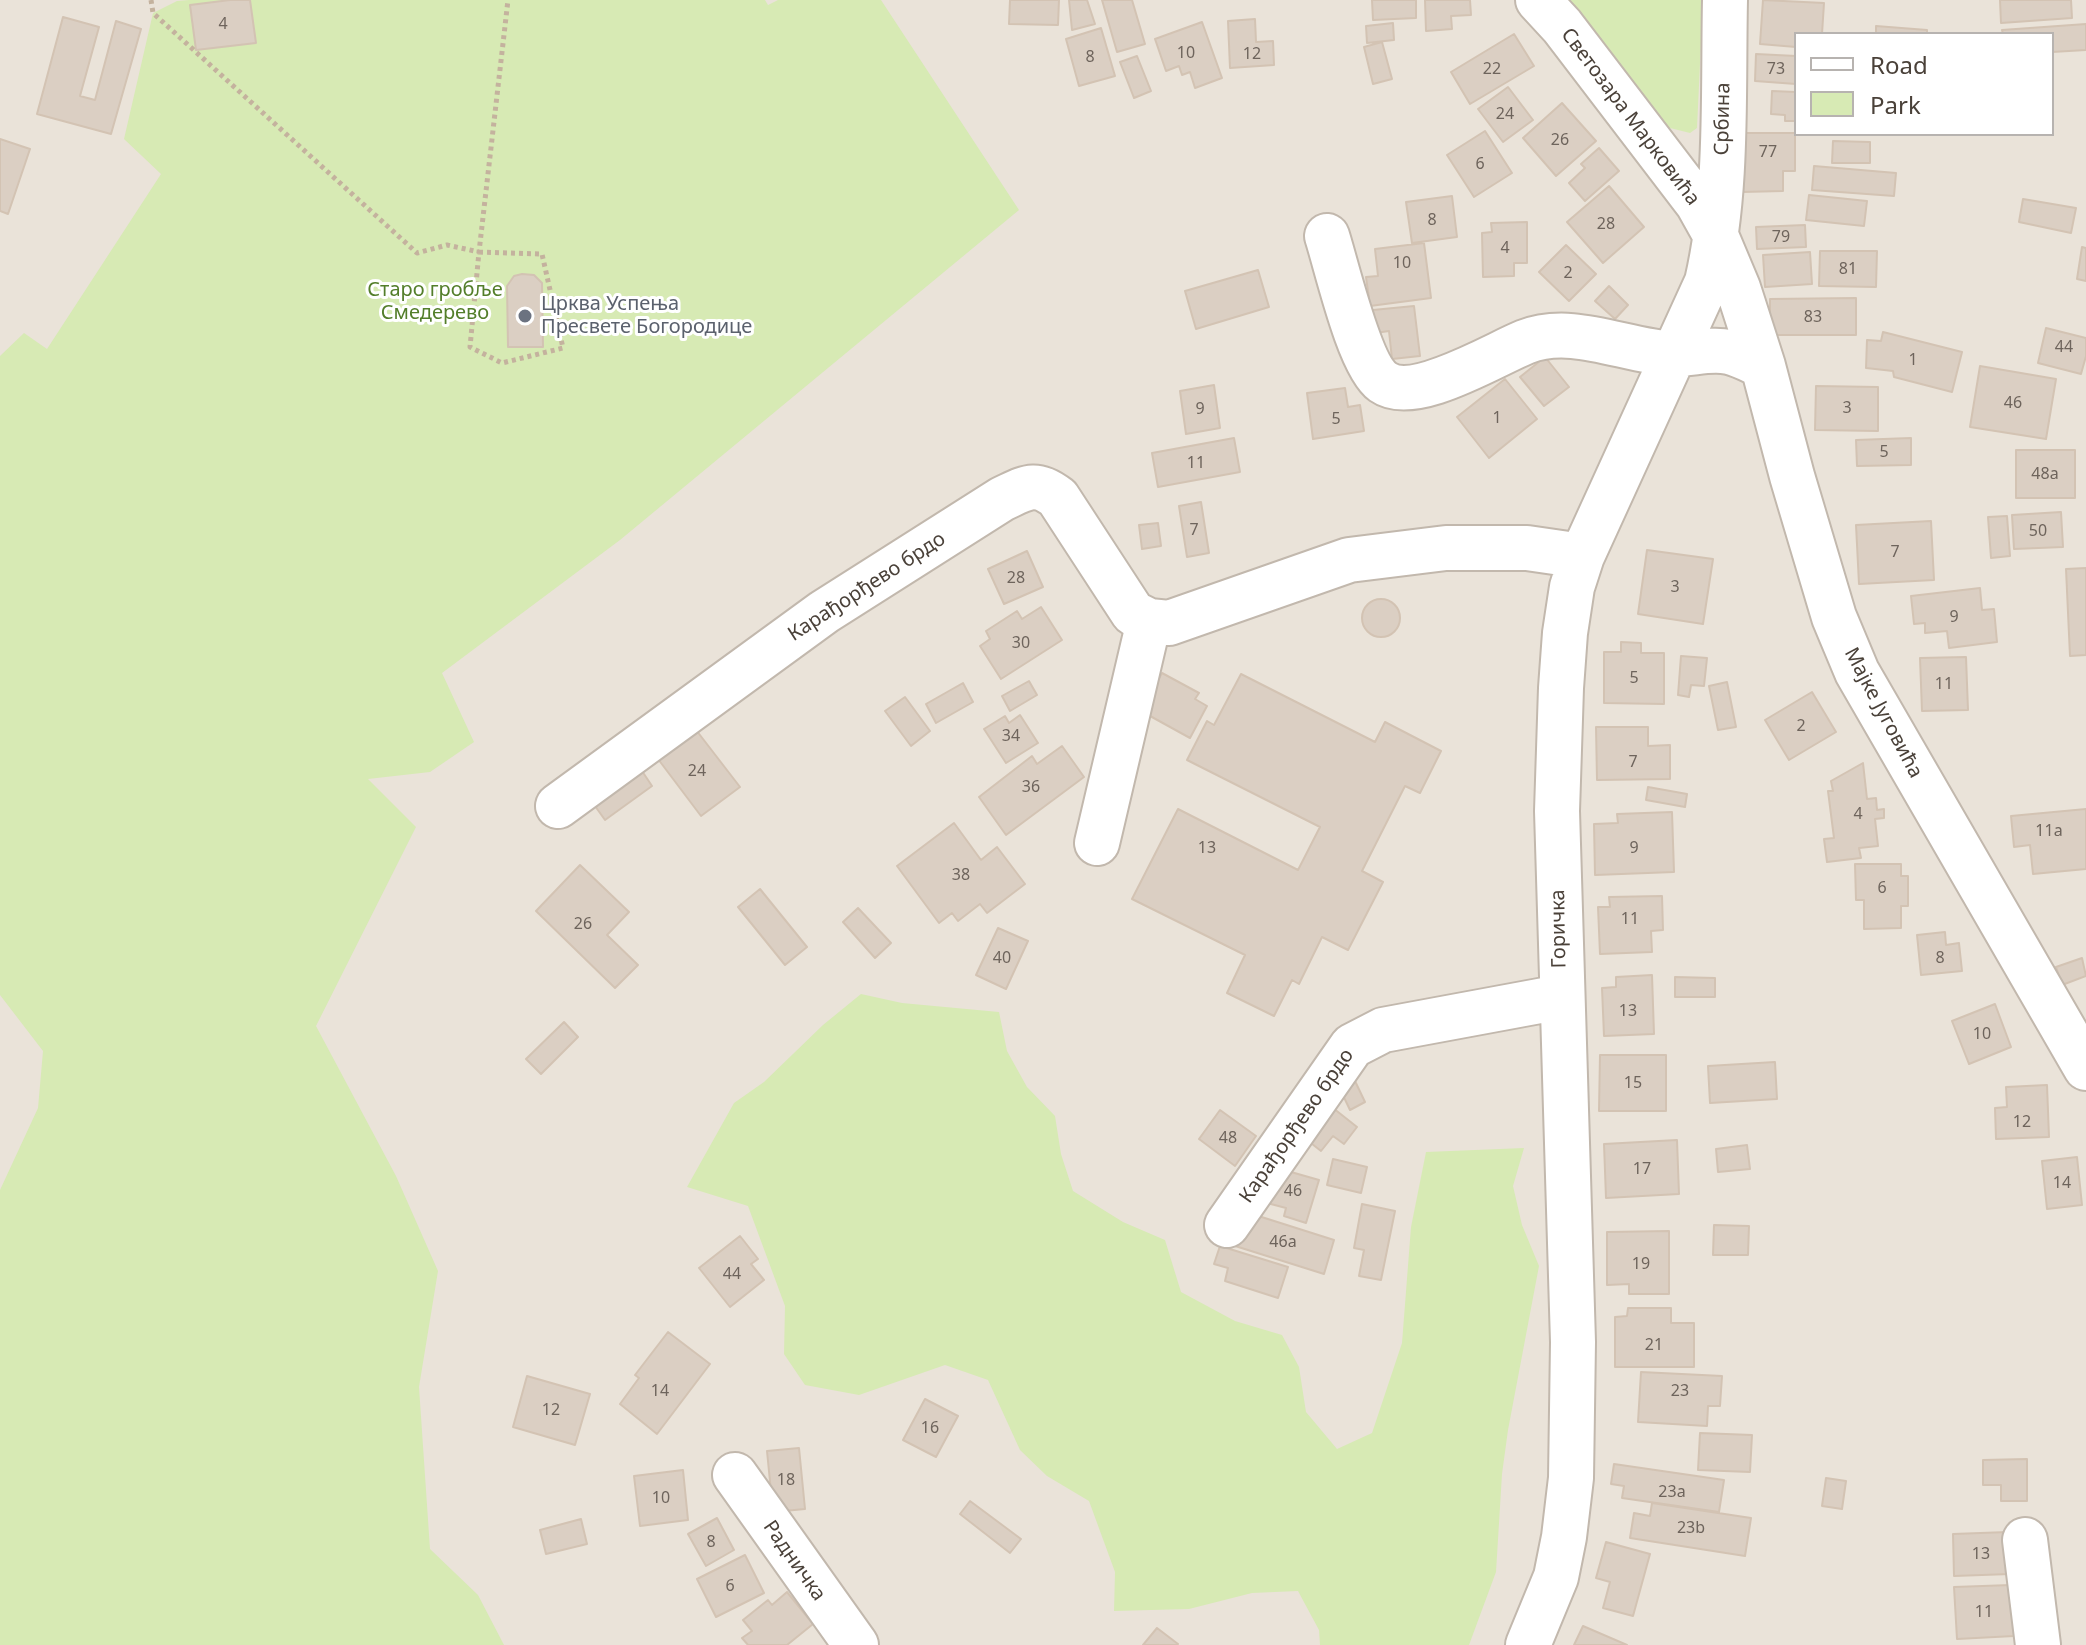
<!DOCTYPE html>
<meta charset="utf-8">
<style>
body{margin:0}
#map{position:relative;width:2086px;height:1645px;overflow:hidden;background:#f6f1eb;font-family:"Noto Sans",sans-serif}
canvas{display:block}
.legend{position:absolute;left:1794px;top:32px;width:260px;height:104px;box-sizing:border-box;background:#fff;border:2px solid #b7b3b0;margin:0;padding:10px 14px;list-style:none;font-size:24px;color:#4a4139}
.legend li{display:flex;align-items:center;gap:16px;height:40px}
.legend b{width:40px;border:2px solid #b7b3b0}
</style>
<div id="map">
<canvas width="2086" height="1645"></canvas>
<ul class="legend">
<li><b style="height:10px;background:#fff"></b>Road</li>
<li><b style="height:22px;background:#d7eab4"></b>Park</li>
</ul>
</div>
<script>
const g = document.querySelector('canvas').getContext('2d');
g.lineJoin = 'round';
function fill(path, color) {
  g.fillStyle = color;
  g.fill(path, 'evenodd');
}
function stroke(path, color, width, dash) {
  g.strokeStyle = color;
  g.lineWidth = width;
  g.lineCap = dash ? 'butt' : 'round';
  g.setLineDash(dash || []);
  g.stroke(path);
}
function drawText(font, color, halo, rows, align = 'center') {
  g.font = font + ' "Noto Sans",sans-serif';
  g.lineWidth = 6;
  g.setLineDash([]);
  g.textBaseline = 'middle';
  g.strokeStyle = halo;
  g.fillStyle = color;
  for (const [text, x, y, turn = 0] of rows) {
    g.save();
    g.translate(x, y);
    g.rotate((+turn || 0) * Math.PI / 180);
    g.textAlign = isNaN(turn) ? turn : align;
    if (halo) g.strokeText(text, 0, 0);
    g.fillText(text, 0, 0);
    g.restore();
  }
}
fill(new Path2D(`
 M0 0H2086V1645H0ZM1796 34H2052V134H1796Z`), '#eae3d9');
fill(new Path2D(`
 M189 0H765L768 5 778 0H881L1019 210 620 540 442 673 474 742 430 772 368 779 416 827 316 1026 396 1176 438 1271 419 1387 430 1549 478 1595 504 1645H0V1190L38 1108 43 1051 0 995V356L24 333 47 349 161 174 124 139 153 13 177 1Z
 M1570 0H1703L1697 128 1690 133 1666 127Z
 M861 994 902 1003 999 1012 1007 1051 1027 1087 1055 1116 1061 1154 1073 1191 1123 1222 1165 1240 1181 1292 1235 1321 1282 1335 1299 1367 1306 1412 1337 1449 1372 1433 1402 1343 1411 1227 1426 1152 1524 1148 1513 1186 1522 1225 1539 1266 1508 1430 1502 1474 1496 1572 1469 1645H1320L1319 1630 1298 1591 1252 1593 1189 1609 1114 1611 1115 1572 1089 1501 1047 1476 1020 1450 988 1380 945 1365 859 1395 805 1385 784 1354 785 1306 748 1206 687 1187 734 1103 764 1082 823 1025Z`), '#d7eab4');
const building = new Path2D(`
 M230 0H250L256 43 196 50 190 5Z
 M1010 0H1059L1058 25 1009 24Z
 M1069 0H1087L1095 24 1072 30Z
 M1102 0H1132L1145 44 1117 52Z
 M1372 0H1416V18L1373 20Z
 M1425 0H1470L1471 15 1451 16 1452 29 1426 31Z
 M1763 0 1824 3 1822 34H1796V47L1760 44Z
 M2000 0H2071L2072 18 2001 23Z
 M63 17 99 27 80 96 95 100 116 21 141 29 111 134 37 114Z
 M1255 19 1256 42 1273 41 1274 65 1230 68 1228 21Z
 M1202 22 1222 78 1195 88 1190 72 1182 75 1179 66 1166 71 1155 39Z
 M1393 23 1394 40 1367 43 1366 26Z
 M2086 24V50L2052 52V34H2003L2002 30Z
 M1876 26 1927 30V34H1876Z
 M1101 28 1115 76 1079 86 1066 39Z
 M1514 34 1534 66 1470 104 1451 72Z
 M1382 42 1392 79 1373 84 1364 47Z
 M1756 54 1796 56V84L1755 81Z
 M1137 56 1151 91 1134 98 1120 62Z
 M1508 87 1533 120 1503 142 1478 109Z
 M1772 91 1796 92V121H1785V115L1771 114Z
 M1562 103 1596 141 1556 176 1523 138Z
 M1485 131 1512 173 1474 197 1447 155Z
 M1741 133H1795V171H1783V191L1742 192Z
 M0 139 30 149 8 214 0 211Z
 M1833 141 1870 142V163H1832Z
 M1599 148 1619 171 1585 201 1569 183 1585 168 1581 164Z
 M1814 166 1896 173 1894 196 1812 190Z
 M1609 186 1644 227 1603 263 1567 222Z
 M1809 195 1867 201 1864 226 1806 220Z
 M1452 196 1457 237 1412 243 1406 202Z
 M2023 199 2076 208 2071 233 2019 222Z
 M1527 222V263H1514V276L1483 277 1482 233 1492 232 1491 223Z
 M1805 225 1806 247 1757 249 1756 227Z
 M1424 243 1431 298 1370 306 1366 277 1378 276 1375 249Z
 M1566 245 1596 274 1569 301 1539 272Z
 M2082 247 2086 248V281L2077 279Z
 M1820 251H1877L1876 287 1819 286Z
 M1810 252 1812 284 1765 287 1763 255Z
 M1258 270 1269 307 1196 329 1185 291Z
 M522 274 534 275 542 283 543 347H508L507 286 514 276Z
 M1609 286 1628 305 1615 319 1595 301Z
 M1856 298V335H1770V299Z
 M1414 306 1420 356 1392 359 1389 331 1375 333 1373 310Z
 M2046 328 2086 338V356L2081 374 2038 363Z
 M1883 332 1962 352 1952 392 1894 377 1893 371 1866 368 1867 340 1881 341Z
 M1545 357 1569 387 1544 406 1520 377Z
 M1980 366 2056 379 2046 439 1970 427Z
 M1505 379 1537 419 1489 458 1457 417Z
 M1214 385 1220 428 1186 434 1180 391Z
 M1816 386 1878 387V431L1815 430Z
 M1345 388 1348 407 1360 405 1364 431 1313 439 1307 393Z
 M1234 438 1240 472 1158 487 1152 453Z
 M1911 438V465L1857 466 1856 440Z
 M2016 450H2075V498H2016Z
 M1201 502 1209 553 1187 557 1179 506Z
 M2061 512 2063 547 2014 549 2012 515Z
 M2007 516 2010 556 1991 558 1988 517Z
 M1931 521 1934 580 1859 584 1856 525Z
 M1158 523 1161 546 1142 549 1139 525Z
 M1647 550 1713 559 1703 624 1638 614Z
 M1027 551 1043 587 1004 604 988 569Z
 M2086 568V655L2070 656 2066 569Z
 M1980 588 1982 610 1994 609 1997 642 1949 648 1947 631 1925 633V623L1914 624 1911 596Z
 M1362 618a19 19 0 1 1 38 0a19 19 0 1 1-38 0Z
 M1041 607 1062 640 1001 679 980 646 990 639 986 631 1017 611 1022 619Z
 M1621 642 1641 643V653H1664V704L1604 703V652H1621Z
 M1681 656 1707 658 1704 686 1691 685 1689 697 1678 695Z
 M1966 657 1968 710 1922 711 1920 658Z
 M1162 673 1199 693 1195 699 1207 706 1190 738 1141 711Z
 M1241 674 1375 742 1385 722 1441 751 1420 793 1405 786 1362 871 1383 882 1348 950 1322 937 1299 984 1292 980 1274 1016 1227 993 1245 955 1132 899 1178 809 1298 870 1320 827 1187 760 1207 721 1214 725Z
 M1029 681 1037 695 1010 711 1002 696Z
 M1727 682 1736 727 1718 730 1709 686Z
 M963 683 973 702 936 723 926 704Z
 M1812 692 1836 732 1789 760 1765 720Z
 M905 697 930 731 911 746 885 711Z
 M1020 715 1038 743 1006 763 984 729 1005 716 1009 723Z
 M693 726 740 787 701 816 655 755Z
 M1596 727H1648V746L1670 745V779L1597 780Z
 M1062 746 1084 777 1006 835 979 797 1032 756 1037 764Z
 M1863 763 1867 799 1876 798 1877 810 1884 809V818L1875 819 1878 846 1859 848 1861 858 1827 862 1824 839 1834 838 1828 791H1833L1831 781Z
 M638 765 652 786 605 820 590 799Z
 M1648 787 1687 794 1685 807 1646 800Z
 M2086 809V869L2033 874 2030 845 2014 847 2011 816Z
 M1672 812 1674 872 1595 875 1594 824 1618 823 1617 814Z
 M954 823 981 860 997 847 1025 884 987 913 980 904 958 921 952 913 939 923 897 866Z
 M1855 864H1901V876H1908V906H1901V928L1864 929V900H1856Z
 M580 865 629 912 607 935 638 965 615 988 536 911Z
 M760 889 807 947 785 965 738 907Z
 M1662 896 1663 930 1651 931 1652 952 1600 954 1598 907H1610L1609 897Z
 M858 908 891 943 875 958 843 922Z
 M998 928 1028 941 1006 989 976 975Z
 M1945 932 1946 945 1959 943 1962 971 1921 975 1917 935Z
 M2082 958 2086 976 2062 985 2056 967Z
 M1652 975 1654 1034 1604 1036 1602 988 1616 987V977Z
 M1675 977 1715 978V997H1675Z
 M1995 1004 2011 1047 1969 1064 1952 1021Z
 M564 1022 578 1037 541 1074 526 1059Z
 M1600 1055H1666V1111H1599Z
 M1775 1062 1777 1099 1710 1103 1708 1066Z
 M1355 1081 1365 1102 1350 1110 1340 1089Z
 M2047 1085 2049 1137 1996 1139 1995 1108 2007 1107 2006 1087Z
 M1328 1104 1357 1127 1344 1144 1333 1136 1321 1151 1302 1136Z
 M1220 1110 1256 1136 1235 1166 1199 1139Z
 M1677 1140 1679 1194 1606 1198 1604 1144Z
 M1747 1145 1750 1169 1718 1172 1716 1149Z
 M2077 1157 2082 1205 2047 1209 2042 1161Z
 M1333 1159 1367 1167 1361 1193 1327 1185Z
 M1277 1168 1319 1180 1306 1223 1284 1216 1286 1208 1267 1203Z
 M1362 1204 1395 1211 1381 1280 1359 1276 1364 1250 1354 1248Z
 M1249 1213 1334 1240 1324 1274 1232 1245Z
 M1714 1225 1749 1226 1748 1255H1713Z
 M1669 1231V1294H1629V1284L1607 1285V1232Z
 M740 1236 758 1259 751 1264 764 1280 730 1307 699 1268Z
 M1220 1246 1288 1267 1278 1298 1225 1281 1228 1268 1214 1264Z
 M1628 1308H1671V1323H1694V1367H1615V1317L1627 1316Z
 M668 1332 710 1364 657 1434 620 1404 639 1378 635 1375Z
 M1641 1372 1722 1376 1720 1406H1708L1707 1426 1638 1422Z
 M527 1376 590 1394 575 1445 513 1427Z
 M925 1399 958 1416 936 1457 903 1440Z
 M1700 1433 1752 1435 1750 1472 1698 1470Z
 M799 1448 805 1509 773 1512 767 1451Z
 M2027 1459V1501H2001V1485H1983V1460Z
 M1614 1464 1724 1480 1719 1512 1622 1498 1624 1486 1611 1484Z
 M683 1470 688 1520 640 1526 634 1476Z
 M1826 1478 1846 1481 1842 1509 1822 1506Z
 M970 1501 1021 1539 1010 1553 960 1514Z
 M1652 1503 1751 1518 1745 1556 1630 1538 1634 1513 1650 1516Z
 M717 1518 734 1550 706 1566 688 1534Z
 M581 1519 587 1544 546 1554 540 1530Z
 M2008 1532 2010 1574 1954 1576 1953 1534Z
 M1606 1542 1650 1554 1633 1616 1603 1608 1610 1582 1596 1578Z
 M745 1555 764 1593 716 1617 697 1579Z
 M2011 1585 2014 1636 1957 1639 1954 1587Z
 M787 1592 813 1624 787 1645H748L742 1638 752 1631 743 1620 768 1600 772 1605Z
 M1583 1626 1627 1645H1574Z
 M1157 1628 1178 1644 1177 1645H1143Z`);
fill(building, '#dbcfc3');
stroke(building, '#d3c3b3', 2);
const street = new Path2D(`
 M1538 0 1562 26 1698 204 1717 238 1738 288 1763 366 1792 476 1834 617 1857 672 2086 1068
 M1327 236C1337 267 1359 365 1383 382 1414 404 1493 355 1525 342 1573 323 1626 352 1675 354 1693 354 1711 348 1729 352 1741 355 1752 361 1763 366
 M558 806 824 612 1002 499C1026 488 1035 480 1058 498L1133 613 1149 621 1169 623 1349 560 1446 548H1527L1582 556
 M1097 843 1149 621
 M1227 1225 1352 1046 1383 1030 1561 997
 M735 1475 856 1645
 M2025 1540 2038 1645
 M1528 1645 1556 1577 1564 1537 1571 1478 1573 1342 1557 811 1561 688 1565 633 1572 587 1582 556 1707 282C1728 191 1723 94 1725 0`);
stroke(street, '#c2b8ad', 48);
stroke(new Path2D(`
 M151 0 153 13 417 253 447 245 479 252 508 0
 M479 252 542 254 563 348 502 363 470 347Z`), '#c4b29e', 5, [4, 4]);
stroke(street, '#fff', 44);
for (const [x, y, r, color] of [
 [525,316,8,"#6b7280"]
]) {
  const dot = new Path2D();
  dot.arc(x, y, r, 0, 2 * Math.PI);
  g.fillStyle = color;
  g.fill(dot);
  stroke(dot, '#fff', 3);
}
drawText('16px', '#6e645c', null, [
 ["4",223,24],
 ["10",1186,53],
 ["12",1252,54],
 ["8",1090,57],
 ["22",1492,69],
 ["73",1776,69],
 ["24",1505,114],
 ["26",1560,140],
 ["77",1768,152],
 ["6",1480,164],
 ["8",1432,220],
 ["28",1606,224],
 ["79",1781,237],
 ["4",1505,248],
 ["10",1402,263],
 ["81",1848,269],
 ["2",1568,273],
 ["83",1813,317],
 ["44",2064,347],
 ["1",1913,360],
 ["46",2013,403],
 ["3",1847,408],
 ["9",1200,409],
 ["1",1497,418],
 ["5",1336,419],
 ["5",1884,452],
 ["11",1196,463],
 ["48a",2045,474],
 ["7",1194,530],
 ["50",2038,531],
 ["7",1895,552],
 ["28",1016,578],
 ["3",1675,587],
 ["9",1954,617],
 ["30",1021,643],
 ["5",1634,678],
 ["11",1944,684],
 ["2",1801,726],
 ["34",1011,736],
 ["7",1633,762],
 ["24",697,771],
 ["36",1031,787],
 ["4",1858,814],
 ["11a",2049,831],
 ["13",1207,848],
 ["9",1634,848],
 ["38",961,875],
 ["6",1882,888],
 ["11",1630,919],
 ["26",583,924],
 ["40",1002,958],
 ["8",1940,958],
 ["13",1628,1011],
 ["10",1982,1034],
 ["15",1633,1083],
 ["12",2022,1122],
 ["48",1228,1138],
 ["17",1642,1169],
 ["14",2062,1183],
 ["46",1293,1191],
 ["46a",1283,1242],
 ["19",1641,1264],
 ["44",732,1274],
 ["21",1654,1345],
 ["14",660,1391],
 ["23",1680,1391],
 ["12",551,1410],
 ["16",930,1428],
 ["18",786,1480],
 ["23a",1672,1492],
 ["10",661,1498],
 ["23b",1691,1528],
 ["8",711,1542],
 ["13",1981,1554],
 ["6",730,1586],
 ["11",1984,1612]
]);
drawText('20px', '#4a4139', '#fff', [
 ["Светозара Марковића",1630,117,53],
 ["Србина",1723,119,-89],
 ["Карађорђево брдо",867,587,-33],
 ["Мајке Југовића",1883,713,62],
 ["Горичка",1559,929,-91],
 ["Карађорђево брдо",1297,1126,-55],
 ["Радничка",794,1561,55]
]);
drawText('20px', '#537e2a', '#fff', [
 ["Старо гробље",435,290],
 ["Смедерево",435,313]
]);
drawText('20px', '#5b616d', '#fff', [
 ["Црква Успења",541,304],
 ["Пресвете Богородице",541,327]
], 'left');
</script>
